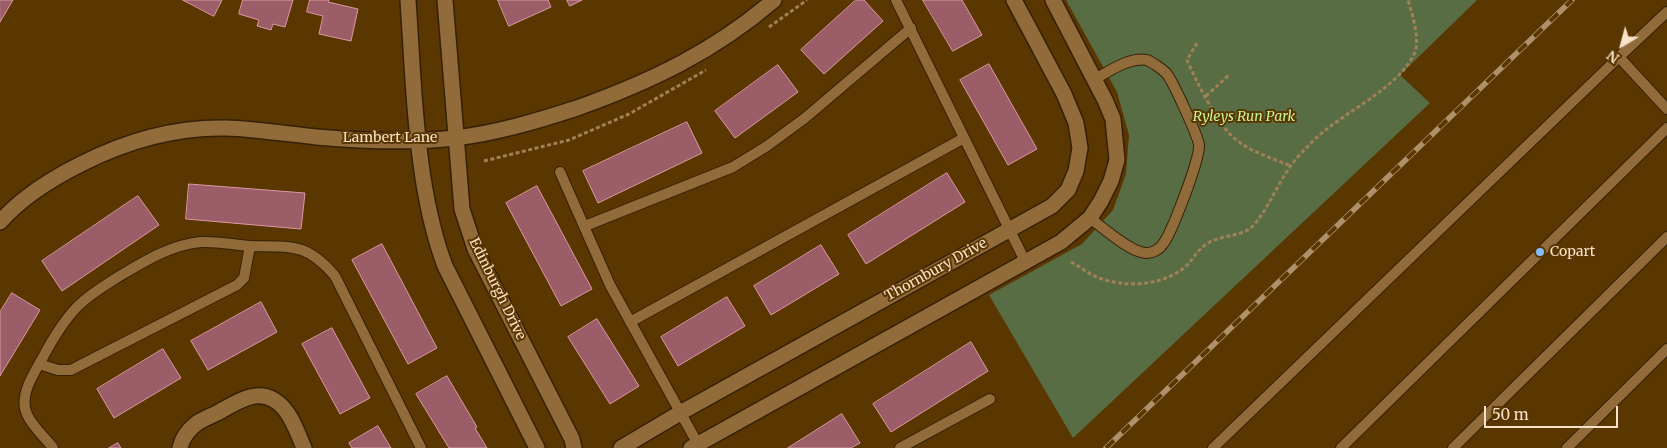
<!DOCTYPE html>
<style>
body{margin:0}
#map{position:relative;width:1667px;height:448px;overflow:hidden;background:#5a3600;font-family:Merriweather,serif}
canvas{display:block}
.north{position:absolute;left:1597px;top:20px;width:50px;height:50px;-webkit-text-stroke:4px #5a3600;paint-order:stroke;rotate:217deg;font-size:14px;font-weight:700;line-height:20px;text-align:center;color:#f8e1c9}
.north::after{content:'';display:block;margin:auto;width:18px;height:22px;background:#f8e1c9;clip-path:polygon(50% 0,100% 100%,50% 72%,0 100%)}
.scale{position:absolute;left:1484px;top:406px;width:134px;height:22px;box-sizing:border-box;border:2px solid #f8e1c9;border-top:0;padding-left:6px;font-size:15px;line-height:18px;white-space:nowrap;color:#f8e1c9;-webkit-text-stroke:4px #5a3600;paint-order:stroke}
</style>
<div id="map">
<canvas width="1667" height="448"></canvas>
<div class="north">N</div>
<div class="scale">50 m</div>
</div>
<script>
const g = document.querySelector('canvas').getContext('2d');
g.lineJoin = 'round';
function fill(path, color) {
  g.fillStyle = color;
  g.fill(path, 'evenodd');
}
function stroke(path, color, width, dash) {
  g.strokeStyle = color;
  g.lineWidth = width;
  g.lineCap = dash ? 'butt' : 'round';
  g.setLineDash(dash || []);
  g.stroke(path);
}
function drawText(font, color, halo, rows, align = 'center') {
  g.font = font + ' Merriweather,serif';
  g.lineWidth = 4;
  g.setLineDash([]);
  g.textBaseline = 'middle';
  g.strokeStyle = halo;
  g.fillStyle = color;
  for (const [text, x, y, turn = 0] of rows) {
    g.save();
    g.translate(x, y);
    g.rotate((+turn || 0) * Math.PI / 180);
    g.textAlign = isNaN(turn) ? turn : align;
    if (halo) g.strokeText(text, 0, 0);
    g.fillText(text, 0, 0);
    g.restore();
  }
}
fill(new Path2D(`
 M1066 0H1477L1400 75 1430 103 1073 438 989 295 1082 244 1113 210 1126 174 1129 135 1117 92Z`), '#596d44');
const building = new Path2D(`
 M0 0H13L0 22Z
 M183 0H222L214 16Z
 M243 0H293L285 27 273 24 271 30 257 26 259 20 239 14Z
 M310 0H329L328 2 358 9 351 41 319 34 323 16 307 12Z
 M498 0H548L551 7 509 26Z
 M567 0H582L570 6Z
 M856 0H864L883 21 824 74 801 50Z
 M923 0H962L982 35 953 51Z
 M989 64 1037 149 1008 165 960 80Z
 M778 65 798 92 735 138 715 111Z
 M687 122 702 153 598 203 583 171Z
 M947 173 965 202 866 264 848 235Z
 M189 184 305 193 301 229 186 219Z
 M537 186 592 289 561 306 506 203Z
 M138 196 159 225 62 291 42 261Z
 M382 244 437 348 408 364 352 260Z
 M821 245 839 274 771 315 754 286Z
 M12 293 40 310 0 376V312Z
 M727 297 745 326 678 366 661 337Z
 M261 302 277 332 208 370 191 341Z
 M597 319 639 386 610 404 568 337Z
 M332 328 370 398 340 414 302 344Z
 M971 342 988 371 891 432 873 404Z
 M163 349 181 378 114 418 97 389Z
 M447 376 477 427 475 428 487 448H449L416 394Z
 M842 414 860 443 851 448H788Z
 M378 426 391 448H352L349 443Z
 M118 443 121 448H109Z`);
fill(building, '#9b5d67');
stroke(building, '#dc99a3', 1);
const service = new Path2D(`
 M896 0 1025 261
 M1619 57 1667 12
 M560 172 610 285 700 448
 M1090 218C1102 227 1132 254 1147 253 1153 253 1160 249 1163 244 1172 232 1200 159 1199 145 1198 136 1172 79 1166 73 1162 69 1152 62 1147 60 1130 56 1109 72 1094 79
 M585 226 733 167 767 146 805 118 911 28
 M630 322 964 138
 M39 364 58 370H71L237 285 244 278 250 246
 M53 448C44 436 28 423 25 408 22 391 34 373 42 359 52 340 63 321 78 306 90 294 104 286 118 277 145 261 170 245 201 242 217 241 234 245 250 246 291 247 306 242 335 276L421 448
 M900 448 990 399
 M1213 448 1619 57 1667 109
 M1341 448 1667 128
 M1453 448 1667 237
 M1567 448 1667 349`);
const minor = new Path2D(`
 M408 0C412 59 414 119 423 178 428 209 434 237 445 266L537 448
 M445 0 462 209 475 249 572 439 574 448
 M0 222C22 197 51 179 81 164 126 141 175 127 226 128 256 129 287 134 317 137 363 141 410 143 455 138 497 133 537 121 577 108 650 82 715 51 774 0
 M180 448C182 438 188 430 197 423 203 419 211 416 217 413 234 404 255 388 274 400 290 409 297 432 304 448
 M621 448 680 413 1052 206 1068 190 1076 171 1080 148 1076 123 1064 94 1014 0
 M691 448 1061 242 1090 218 1101 201 1111 181 1117 160 1113 119 1105 100 1053 0`);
stroke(service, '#352107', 12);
stroke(minor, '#352107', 18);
stroke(new Path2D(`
 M769 27 807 0
 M1197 43 1187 60C1195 79 1217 123 1232 136 1247 151 1272 158 1291 166
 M1206 96 1230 74
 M484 161 569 140 629 114 706 70
 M1071 262C1079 266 1086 272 1094 276 1122 288 1161 287 1185 267 1195 258 1197 248 1212 241 1225 235 1244 236 1254 225 1269 207 1277 185 1290 167 1296 158 1305 149 1313 141 1341 113 1399 89 1415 52 1420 40 1412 12 1408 0`), '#9f8057', 3, [4, 2.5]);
stroke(service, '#926b3b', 10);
stroke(minor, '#926b3b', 15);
const rail = new Path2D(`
 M1106 448 1572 0`);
stroke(rail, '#ae916b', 5.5);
stroke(rail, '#5a3600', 4, [11]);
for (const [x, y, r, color] of [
 [1540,252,5,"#80bdfa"]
]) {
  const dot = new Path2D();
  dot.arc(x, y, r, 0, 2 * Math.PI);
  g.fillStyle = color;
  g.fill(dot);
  stroke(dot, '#5a3600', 2);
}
drawText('italic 14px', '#c8f699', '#5a3600', [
 ["Ryleys Run Park",1244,117]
]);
drawText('14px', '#f8e1c9', '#5a3600', [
 ["Lambert Lane",390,138],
 ["Thornbury Drive",936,270,-29],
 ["Edinburgh Drive",497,289,64]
]);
drawText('14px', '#f8e1c9', '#5a3600', [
 ["Copart",1550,252]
], 'left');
</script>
